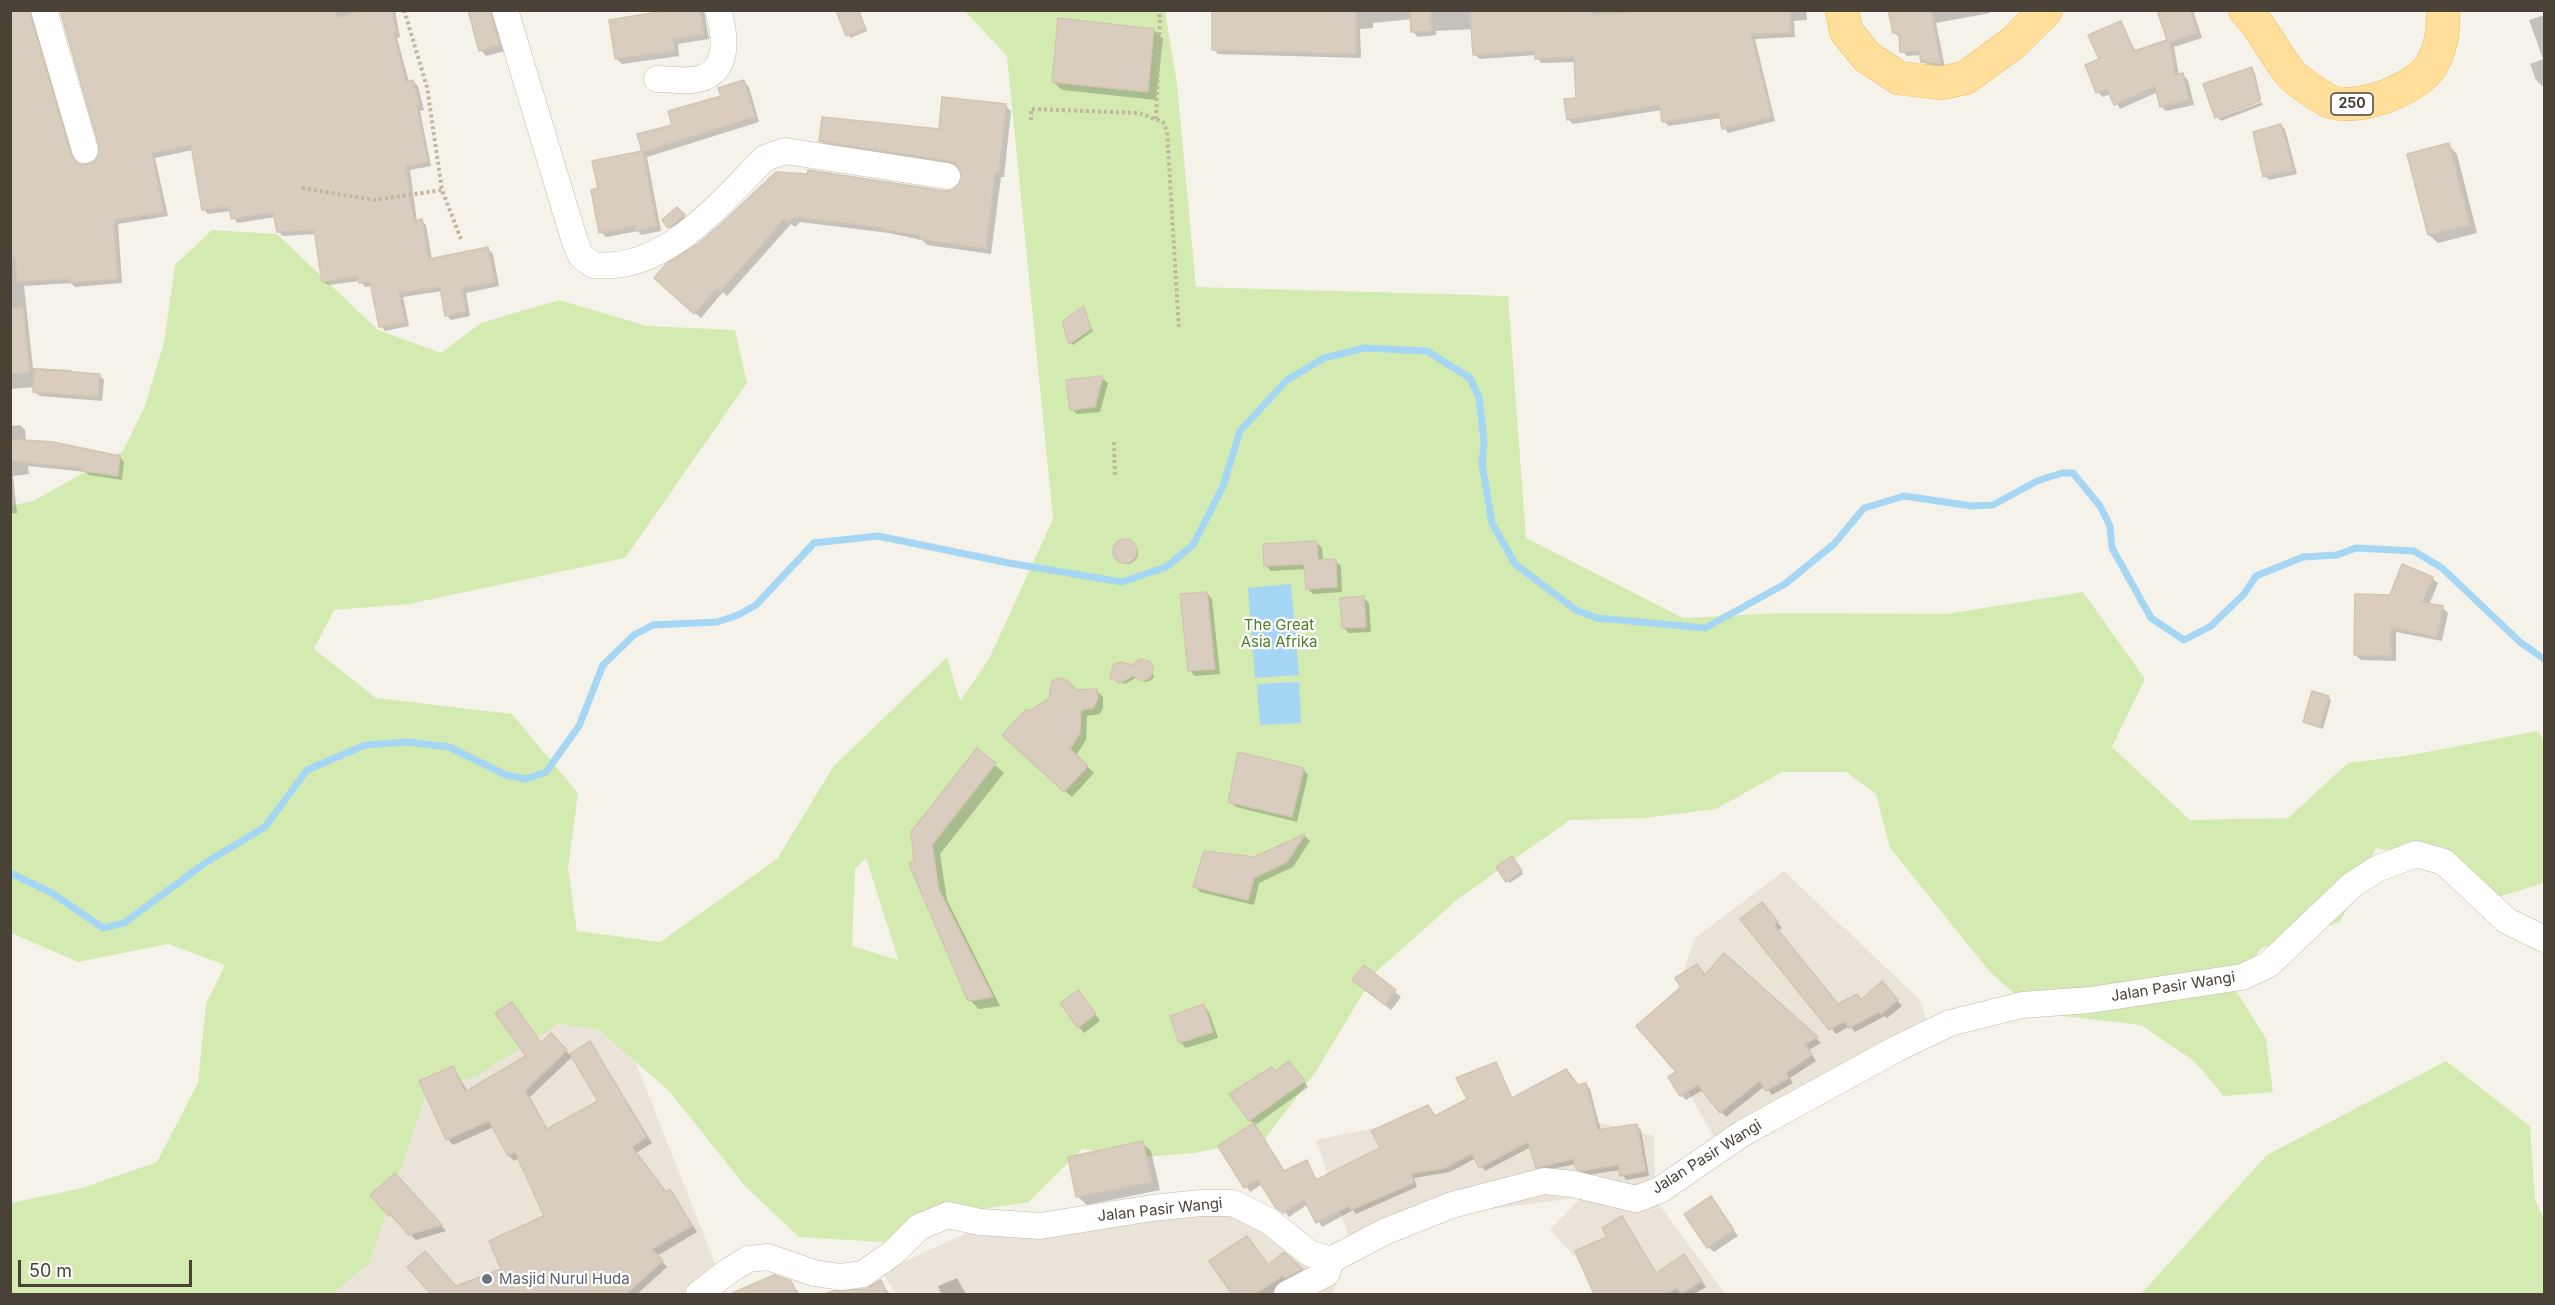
<!DOCTYPE html>
<style>
body{margin:0}
#map{position:relative;width:2555px;height:1305px;overflow:hidden;background:#f5f2ea;font-family:Inter,sans-serif}
canvas{display:block}
.frame{position:absolute;inset:0;border:12px solid #4a4237;pointer-events:none}
.scale{position:absolute;left:18px;top:1260px;width:174px;height:27px;box-sizing:border-box;border:3px solid #4a4237;border-top:0;padding-left:8px;font-size:18px;line-height:21px;white-space:nowrap;color:#4a4237;-webkit-text-stroke:4px #fff;paint-order:stroke}
</style>
<div id="map">
<canvas width="2555" height="1305"></canvas>
<div class="frame"></div>
<div class="scale">50 m</div>
</div>
<script>
const g = document.querySelector('canvas').getContext('2d');
g.lineJoin = 'round';
function fill(path, color) {
  g.fillStyle = color;
  g.fill(path, 'evenodd');
}
function stroke(path, color, width, dash) {
  g.strokeStyle = color;
  g.lineWidth = width;
  g.lineCap = dash ? 'butt' : 'round';
  g.setLineDash(dash || []);
  g.stroke(path);
}
function drawText(font, color, halo, rows, align = 'center') {
  g.font = font + ' Inter,sans-serif';
  g.lineWidth = 4.5;
  g.setLineDash([]);
  g.textBaseline = 'middle';
  g.strokeStyle = halo;
  g.fillStyle = color;
  for (const [text, x, y, turn = 0] of rows) {
    g.save();
    g.translate(x, y);
    g.rotate((+turn || 0) * Math.PI / 180);
    g.textAlign = isNaN(turn) ? turn : align;
    if (halo) g.strokeText(text, 0, 0);
    g.fillText(text, 0, 0);
    g.restore();
  }
}
fill(new Path2D(`
 M1784 871 1920 1000 1933 1041 1726 1159 1660 1041 1695 938Z
 M598 967 727 1294H255L408 1022Z
 M1509 1100 1654 1136 1655 1199 1725 1294H1609L1550 1230 1582 1197 1475 1211 1354 1252 1316 1140Z
 M1175 1210 1254 1217 1345 1263 1332 1294H896L882 1272 964 1234 1037 1231Z`), '#eae3d8');
fill(new Path2D(`
 M965 11H1165L1177 84 1196 287 1508 296 1526 538 1683 618 1781 613 1947 614 2083 592 2145 679 2112 747 2190 820 2288 818 2348 763 2411 755 2538 731 2544 742V883L2495 898 2433 856 2376 848 2340 922 2262 948 2231 982 2266 1039 2273 1092 2224 1096 2194 1061 2141 1025 2036 1013 1990 972 1890 848 1876 794 1846 772H1782L1716 809 1644 818 1570 820 1459 898 1376 972 1315 1073 1264 1140 1194 1153 1142 1157 1082 1149 1029 1202 977 1210 898 1243 799 1237 745 1186 670 1092 598 1029 558 1024 477 1076 427 1091 369 1263 332 1294H11V1203L82 1188 157 1162 198 1083 206 1004 225 965 168 944 78 962 11 933 10 506 33 501 123 451 145 406 164 342 175 265 212 230 277 234 378 330 441 353 481 323 559 300 647 326 735 330 747 383 625 558 409 604 334 610 314 649 376 698 512 714 578 793 568 868 577 931 660 942 777 859 833 767 947 657 960 701 989 659 1053 519 1007 56ZM866 858 898 959V960L852 946 855 869Z
 M2446 1061 2530 1126 2535 1200 2544 1219V1294H2141L2267 1155Z`), '#d3ebb1');
fill(new Path2D(`
 M1291 584 1299 675 1255 678 1248 588Z
 M1299 682 1301 723 1260 725 1257 684Z`), '#a5d6f4');
fill(new Path2D(`
 M10 10H34V20L75 160 80 166 96 162 101 146 61 10H395L400 37 397 38 409 82 413 81 418 86 424 110 420 111 431 166 410 170 417 222 422 221 426 225 432 260 488 249 493 254 499 286 466 293 470 316 451 320 446 315 442 291 403 297 409 326 385 331 381 326 373 286 365 287 360 281 328 285 323 281 316 234 283 236 278 231 276 217 237 223 231 211 208 214 204 210 193 150 155 158 168 216 118 224 122 283 75 287 71 283 24 286 33 368 71 370 75 374 100 376 104 380 102 401 40 396 35 392V387L10 389Z
 M469 10H497L505 51 486 56 481 50Z
 M662 10H704L709 39 678 44 679 56 622 64 616 58Z
 M839 10H859L867 31 850 38Z
 M1214 10H1806L1807 20 1794 21 1795 37 1755 39 1775 121 1728 133 1724 128 1721 118 1669 126 1664 122 1662 110 1573 124 1568 119 1577 99 1575 62 1541 63 1536 55 1480 59 1475 55 1473 29 1436 31V35L1418 37 1413 32 1412 19 1373 23V28L1360 29 1361 58 1218 54 1214 49Z
 M1889 10H1990V13L1936 23 1945 68 1927 66 1921 55 1907 56 1902 51 1901 38 1894 33Z
 M2159 10H2193L2202 38 2174 47 2179 76 2183 75 2188 80 2194 105 2166 111 2161 106 2158 92 2120 109 2111 94 2103 97 2098 92 2101 60 2121 23 2136 52 2169 41Z
 M2544 15V85L2542 86 2536 80 2530 64 2543 59 2529 20Z
 M1154 30 1163 39 1156 100 1062 90 1053 81Z
 M2251 69 2255 73 2261 99 2216 116Z
 M744 82 749 87 759 122 647 157 661 231 641 235 638 231 606 237 601 232 599 190 594 162 643 152 639 135 674 126Z
 M2262 102 2263 105 2221 121 2218 118Z
 M1005 105 1011 111 1004 177H1001L991 254 927 245 922 240 889 233 800 222 795 227 791 224 727 296 723 292 701 318 661 284 721 226 954 191 960 186 963 171 957 167 827 146 821 141 940 131Z
 M2280 125 2285 129 2297 174 2269 180 2265 176Z
 M2448 145 2457 154 2477 233 2438 243 2429 235Z
 M677 209 686 218 671 229 664 221Z
 M1083 308 1093 331 1073 345 1071 343Z
 M1102 378 1108 383 1100 412 1077 414 1071 409Z
 M20 425 25 430 26 441 120 457 124 462 122 480 89 475 86 472 28 466 29 474 13 476 17 513 10 514V426Z
 M1116 553a11 11 0 1 1 22 0a11 11 0 1 1-22 0Z
 M1317 543 1322 548 1323 561H1335L1341 566 1342 592 1313 594 1307 588 1306 569 1271 571 1265 565Z
 M2432 578 2438 583 2429 605 2442 607 2448 613 2442 641 2396 632V661L2361 660 2355 655 2391 596Z
 M1207 593 1212 599 1220 674 1195 676 1189 670Z
 M1363 597 1369 603 1371 632 1349 633 1344 628Z
 M1150 665 1154 677 1150 681 1145 682 1136 678 1124 684 1115 680 1132 667Z
 M1096 690 1103 697V707L1100 714 1087 716 1086 740 1076 756 1094 773 1072 797 1011 742 1028 713 1076 692Z
 M2328 697 2331 700 2323 729 2307 724 2305 722Z
 M977 750 1004 773 940 854 947 900 1000 1006 979 1009 970 1000 916 862Z
 M1303 769 1308 775 1297 822 1236 807 1230 801Z
 M1305 836 1310 841 1293 867 1259 883 1254 905 1200 892 1195 886 1205 852 1254 858Z
 M1514 860 1523 874 1510 883 1507 881Z
 M1767 909 1782 928 1778 931 1838 1006 1857 996 1862 1001 1887 988 1902 1006 1887 1018 1885 1016 1855 1032 1850 1026 1836 1034 1742 920Z
 M1724 955 1821 1043 1809 1050 1816 1061 1790 1078 1793 1083 1772 1095 1765 1086 1726 1117 1703 1090 1686 1100 1681 1095 1678 1073 1682 987 1697 966 1706 976Z
 M1365 967 1401 997 1391 1010 1360 986Z
 M1084 998 1100 1021 1084 1033 1079 1027Z
 M1204 1006 1209 1012 1218 1038 1186 1048 1181 1043 1172 1017Z
 M551 1035 570 1055 590 1043 595 1049 652 1143 636 1153 667 1193 670 1191 675 1197 697 1232 657 1256 667 1267 637 1294H459L457 1289 451 1294H433L409 1267 456 1288 503 1270 546 1217 519 1158 514 1161 509 1155 494 1127 453 1145 448 1139 421 1082 453 1067 468 1092 528 1056ZM573 1056 600 1102 548 1130 530 1097Z
 M1496 1064 1513 1099 1585 1084 1590 1089 1601 1131 1637 1125 1641 1130 1649 1176 1626 1180 1620 1170 1588 1175 1582 1173 1576 1164 1542 1171 1537 1167 1531 1147 1485 1171 1476 1158 1450 1172 1414 1178 1417 1187 1356 1214 1353 1210 1322 1227 1308 1204 1289 1217 1262 1184 1250 1192 1220 1147 1254 1125 1250 1120 1275 1073 1294 1068 1308 1087 1254 1126 1285 1172 1306 1162 1318 1181 1382 1149 1428 1107 1436 1117 1469 1099Z
 M1142 1143 1151 1151 1160 1190 1087 1205 1078 1197 1070 1158Z
 M401 1181 446 1231 416 1240 390 1215Z
 M1711 1198 1738 1236 1714 1252 1708 1247Z
 M1621 1218 1657 1274 1684 1256 1706 1287 1694 1294H1605L1603 1289 1609 1238Z
 M1247 1237 1269 1266 1284 1254 1309 1277 1275 1294H1234L1212 1262Z
 M957 1278 966 1294H941L938 1286Z
 M790 1282 800 1294H758L754 1285Z
 M880 1282 890 1294 849 1293 866 1290Z`), '#0003');
stroke(new Path2D(`
 M10 873 52 893 103 928 124 923 205 863 265 827 307 770 365 745 407 742 449 747 506 775 526 779 546 772 579 726 603 665 634 635 653 625 717 622 738 615 756 605 814 543 878 536 1009 563 1122 582 1166 567 1193 545 1223 486 1240 431 1287 380 1324 358 1365 348 1427 351 1470 378 1479 397 1484 442 1482 464 1492 523 1515 564 1576 610 1597 618 1705 628 1785 584 1834 544 1864 508 1904 496 1972 506 1993 505 2037 481 2062 473H2073L2100 506 2110 526 2112 548 2151 618 2184 640 2211 626 2244 594 2256 576 2303 557 2337 555 2356 548 2414 551 2442 568 2520 642 2544 659`), '#a5d6f4', 7);
const building = new Path2D(`
 M10 10H29L71 154 75 161 82 165 96 160 99 146 60 10H335L337 17 364 10H392L397 33H394L406 82 413 80 420 106H417L428 162 406 166 414 221 422 219 429 259 488 247 495 282 462 288 466 312 445 316 440 287 399 293 405 322 379 327 370 282 359 283 358 276 322 282 314 230 277 232 273 212 231 219 229 207 202 210 191 145 152 153 164 212 114 220 118 279 69 283 68 279 17 282 15 258 10 259Z
 M468 10H490L500 45 479 51Z
 M670 10H700L704 34 673 39 675 51 615 59 609 20Z
 M836 10H858L866 29 846 36Z
 M1212 10H1356V54L1212 50Z
 M1410 10H1430L1432 31 1411 32Z
 M1470 10H1592V15L1656 10H1790L1791 33 1751 34 1772 117 1722 129 1719 113 1662 122 1660 105 1567 120 1564 99 1576 98 1574 57 1535 59 1534 51 1473 55Z
 M1888 10H1931L1941 64 1921 62 1919 51 1900 52 1899 33H1893Z
 M2157 10H2190L2198 33 2170 42 2175 75 2183 73 2189 100 2160 107 2155 86 2114 105 2107 89 2096 93 2085 65 2099 59 2088 35 2121 21 2134 51 2167 40Z
 M1058 18 1154 29 1148 92 1052 82Z
 M2252 67 2260 101 2215 118 2203 84Z
 M744 80 755 117 643 152 657 226 635 231 634 226 599 233 591 190 598 188 592 161 642 151 637 134 672 125 668 111 721 96 718 88Z
 M942 97 1006 104 999 172H995L986 249 919 239 920 235 884 230 885 228 794 217 788 223 784 219 721 291 717 288 694 314 654 278 666 264 698 244 720 225 776 172 807 174 808 170 945 191 953 190 962 178 957 165 950 161 819 141 822 117 939 129Z
 M2281 124 2294 170 2263 177 2253 132Z
 M2449 143 2470 225 2428 235 2407 154Z
 M677 207 685 215 668 228 662 220Z
 M1084 306 1091 329 1069 344 1062 322Z
 M23 307 30 372 10 374V308Z
 M34 369 100 374 98 397 33 392Z
 M1103 376 1095 407 1070 410 1066 380Z
 M10 439 53 442 120 456 118 476 83 471V468L10 461Z
 M1113 551a12 12 0 1 1 24 0a12 12 0 1 1-24 0Z
 M1317 541 1318 560 1336 559 1337 587 1306 589 1304 564 1264 566 1263 544Z
 M2402 564 2433 577 2422 602 2443 606 2437 637 2391 627V656L2354 655 2355 594 2390 595Z
 M1207 592 1215 669 1188 671 1180 594Z
 M1364 596 1366 627 1342 628 1340 598Z
 M1140 659 1149 661 1153 667 1152 674 1148 679 1142 681 1133 676 1120 683 1110 678 1113 665 1121 662 1132 665Z
 M1059 678 1066 680 1077 690 1097 689 1098 699 1093 708 1081 710 1080 733 1070 749 1088 766 1064 792 1002 735 1027 709 1029 711 1049 699 1052 681Z
 M2312 691 2329 696 2320 727 2303 722Z
 M977 748 996 763 932 845 939 890 993 997 968 1001 909 864 914 861 911 832Z
 M1238 752 1304 768 1292 817 1228 802Z
 M1305 834 1287 862 1254 878 1248 900 1193 887 1204 851 1254 857Z
 M1512 856 1522 871 1506 882 1496 867Z
 M1762 902 1778 922 1774 925 1838 1004 1857 994 1861 1000 1882 981 1898 1000 1881 1014 1879 1012 1849 1028 1845 1021 1829 1030 1740 919Z
 M1724 953 1818 1037 1805 1044 1812 1055 1786 1073 1789 1078 1766 1091 1760 1081 1720 1113 1698 1085 1680 1096 1668 1077 1676 1072 1636 1026 1681 987 1675 978 1697 964 1705 975Z
 M1364 965 1396 990 1385 1005 1352 980Z
 M1078 990 1096 1014 1078 1028 1060 1003Z
 M512 1002 541 1043 551 1033 567 1050 525 1091 547 1129 598 1101 570 1054 590 1041 647 1137 632 1147 666 1192 670 1189 692 1226 652 1249 663 1261 626 1294H431L407 1267 425 1251 456 1286 501 1269 489 1241 544 1216 515 1152 508 1156 489 1121 446 1140 419 1081 453 1066 465 1092 526 1056 495 1013Z
 M1204 1004 1213 1032 1179 1043 1170 1016Z
 M1289 1061 1305 1081 1249 1121 1229 1094 1272 1067 1275 1071Z
 M1496 1062 1512 1098 1566 1069 1578 1085 1586 1083 1598 1130 1637 1124 1646 1171 1620 1176 1618 1165 1582 1171 1576 1169 1573 1159 1536 1168 1528 1142 1479 1168 1472 1154 1445 1168 1411 1174 1414 1183 1351 1210 1349 1206 1316 1223 1304 1200 1283 1213 1276 1208 1258 1180 1244 1188 1218 1146 1254 1123 1284 1171 1307 1160 1316 1180 1380 1148 1371 1131 1428 1105 1435 1116 1467 1099 1456 1078Z
 M1143 1141 1152 1182 1076 1197 1068 1157Z
 M395 1173 442 1225 409 1235 391 1215 389 1216 370 1195Z
 M1711 1196 1734 1230 1707 1248 1684 1214Z
 M1622 1216 1656 1273 1684 1254 1702 1281 1681 1294 1677 1288 1664 1294H1594L1575 1251 1607 1237 1602 1228Z
 M1247 1236 1268 1265 1284 1252 1303 1269 1285 1278 1283 1276 1255 1294H1232L1209 1261Z
 M774 1275 791 1281 797 1294H730Z
 M881 1280 887 1294H825L833 1291 866 1289Z`);
fill(building, '#d8cdbf');
stroke(building, '#d3c5b1', 1.5);
const street = new Path2D(`
 M44 10 85 150
 M505 10 575 242 581 256 593 265C665 273 720 203 765 158L785 151 947 176
 M657 79C670 79 687 82 699 79 731 71 725 33 718 10
 M699 1294 727 1272 748 1259 768 1257 814 1273 841 1277 863 1274 894 1252 919 1227 948 1215 980 1222 1040 1226 1152 1208 1201 1203H1233L1269 1221 1309 1253 1331 1260 1384 1232 1452 1205 1544 1181 1573 1184 1636 1199 1660 1190 1743 1133 1896 1049 1950 1023 2022 1005 2090 1000 2242 977 2268 965 2352 885 2377 869 2416 854 2444 862 2507 921 2544 939
 M1287 1294 1327 1273 1331 1260`);
const primary = new Path2D(`
 M1842 10 1846 31 1867 57 1899 78 1940 83 1965 78 2013 43 2046 10
 M2245 10C2264 29 2274 54 2291 74 2299 83 2314 92 2325 99 2351 115 2418 90 2432 64 2441 48 2444 29 2443 10`);
stroke(street, '#c2b9ac', 27);
stroke(primary, '#e9bd64', 34);
stroke(new Path2D(`
 M404 10 427 87 442 190 461 239
 M1156 119 1160 17 1157 10
 M1031 120V109L1139 113 1163 122 1167 131 1179 330
 M302 188 374 200 442 190
 M1114 442 1115 477`), '#c4b59c', 4, [3, 3]);
stroke(street, '#fff', 26);
stroke(primary, '#ffdf99', 33);
for (const [x, y, r, color] of [
 [487,1279,6,"#6b7280"]
]) {
  const dot = new Path2D();
  dot.arc(x, y, r, 0, 2 * Math.PI);
  g.fillStyle = color;
  g.fill(dot);
  stroke(dot, '#fff', 2);
}
for (const [x, y, w] of [
 [2352,104,42]
]) {
  const box = new Path2D();
  box.roundRect(x - w / 2, y - 11, w, 22, 4.5);
  g.fillStyle = '#fff';
  g.fill(box);
  stroke(box, '#4a4237', 1.5);
}
drawText('bold 14px', '#4a4237', null, [
 ["250",2352,104]
]);
drawText('15px', '#4b7f27', '#fff', [
 ["The Great",1279,625],
 ["Asia Afrika",1279,642]
]);
drawText('15px', '#4a4237', '#fff', [
 ["Jalan Pasir Wangi",2173,987,-9],
 ["Jalan Pasir Wangi",1707,1157,-32],
 ["Jalan Pasir Wangi",1160,1210,-6]
]);
drawText('15px', '#5b616d', '#fff', [
 ["Masjid Nurul Huda",499,1279]
], 'left');
</script>
